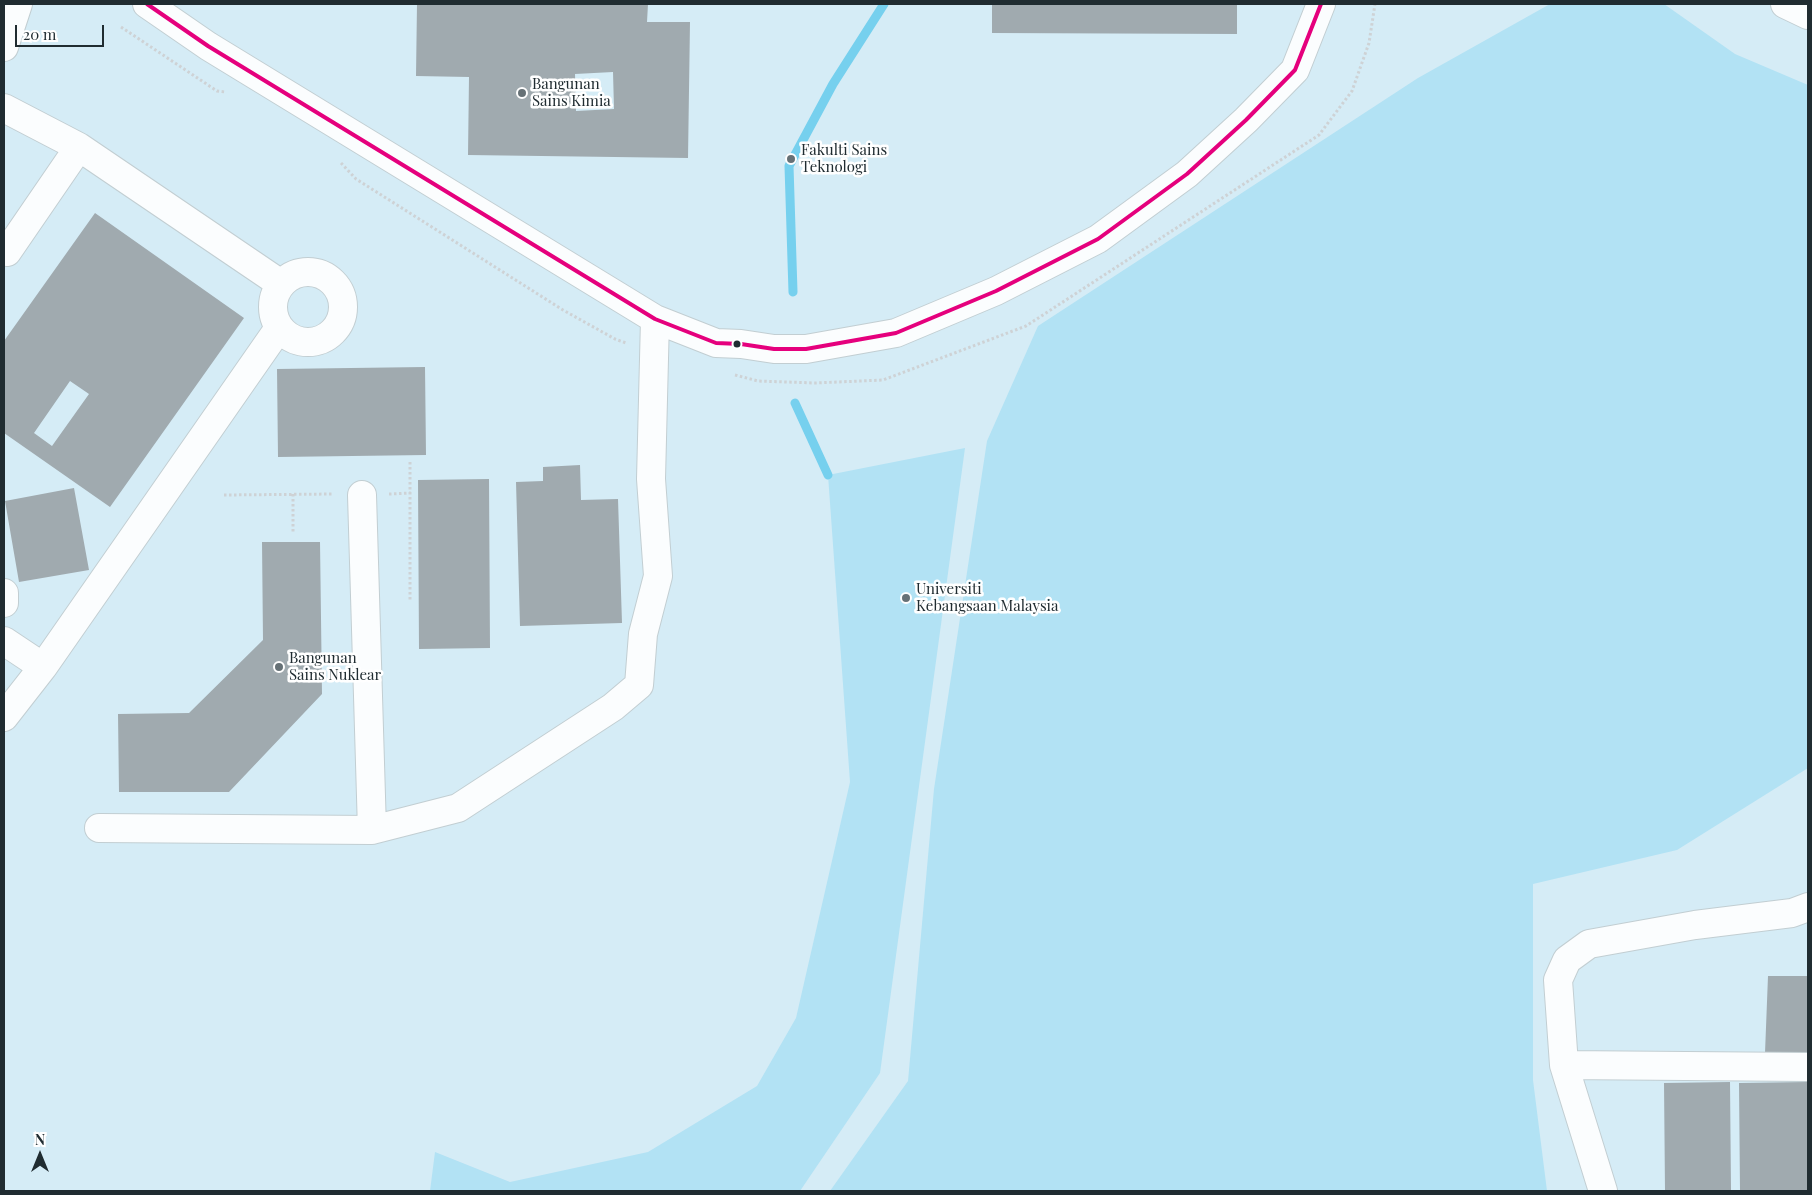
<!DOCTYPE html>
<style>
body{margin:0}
#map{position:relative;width:1812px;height:1195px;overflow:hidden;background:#e7f2f7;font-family:"Playfair Display",serif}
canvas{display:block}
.frame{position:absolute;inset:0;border:5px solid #202c31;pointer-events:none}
.north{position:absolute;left:15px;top:1130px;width:50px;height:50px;-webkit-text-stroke:4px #fff;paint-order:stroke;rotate:0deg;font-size:14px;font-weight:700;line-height:20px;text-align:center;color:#202c31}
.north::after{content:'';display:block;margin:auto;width:18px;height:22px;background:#202c31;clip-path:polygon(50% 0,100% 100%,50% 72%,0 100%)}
.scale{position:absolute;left:15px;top:25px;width:89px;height:22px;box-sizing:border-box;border:2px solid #202c31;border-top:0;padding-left:6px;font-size:15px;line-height:18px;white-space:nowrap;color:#202c31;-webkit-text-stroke:4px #fff;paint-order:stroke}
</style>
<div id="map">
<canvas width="1812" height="1195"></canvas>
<div class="frame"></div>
<div class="north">N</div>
<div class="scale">20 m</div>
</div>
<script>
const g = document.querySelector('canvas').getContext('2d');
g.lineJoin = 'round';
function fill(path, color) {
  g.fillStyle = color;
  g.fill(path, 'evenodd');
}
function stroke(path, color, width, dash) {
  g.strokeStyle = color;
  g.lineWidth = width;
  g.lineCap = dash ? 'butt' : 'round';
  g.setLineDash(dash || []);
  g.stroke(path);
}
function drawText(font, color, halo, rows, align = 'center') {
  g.font = font + ' "Playfair Display",serif';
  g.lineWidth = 5;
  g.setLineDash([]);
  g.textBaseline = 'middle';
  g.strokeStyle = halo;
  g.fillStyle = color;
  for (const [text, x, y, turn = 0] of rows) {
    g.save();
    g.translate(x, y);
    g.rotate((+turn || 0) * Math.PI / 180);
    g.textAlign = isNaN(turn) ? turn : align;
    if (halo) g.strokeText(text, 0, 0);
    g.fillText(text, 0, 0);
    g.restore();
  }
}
fill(new Path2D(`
 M4 4H1808V1191H4Z`), '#d5ecf6');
fill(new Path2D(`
 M1550 4H1664L1735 54 1808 85V768L1677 850 1533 884V1080L1547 1191H830L908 1081 934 789 987 441 1038 326 1418 78Z
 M965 448 880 1073 800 1191H430L435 1152 510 1182 648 1152 757 1086 796 1018 850 782 828 475Z`), '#b2e2f4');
stroke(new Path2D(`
 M793 292 789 166 833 84 884 4
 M795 403 828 475`), '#76d0ee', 9);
fill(new Path2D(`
 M417 4H648L647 22H690L688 158 468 155 469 77 416 76ZM613 72 614 109 576 111 575 74Z
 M992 4H1237V34L992 33Z
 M95 213 244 318 110 507 4 433V341ZM70 381 89 394 52 446 34 433Z
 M425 367 426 455 278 457 277 369Z
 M580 465 581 500 618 499 622 623 520 626 516 482 543 481V467Z
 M489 479 490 648 419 649 418 480Z
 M74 488 89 570 19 582 5 501Z
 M262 542H320L322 694 229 792H119L118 714 189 713 263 640Z
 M1768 976H1808V1053H1765Z
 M1730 1082 1731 1191H1665L1664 1083Z
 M1807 1082 1808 1191H1740L1739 1083Z`), '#a0aaaf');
const minor = new Path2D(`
 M147 4 208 46 655 319 716 343 741 344 774 349H806L896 333 996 291 1098 239 1187 174 1246 120 1295 70 1321 4
 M1785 4 1808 15
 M4 47 18 4
 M4 108 79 147 281 284
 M7 252 79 147
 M273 307a35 35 0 1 1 70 0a35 35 0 1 1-70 0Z
 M362 495 372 830 458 808 613 707 639 685 643 634 658 576 651 479 655 319
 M4 593V603
 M4 641 43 667
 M4 717 43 667 279 328
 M99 828 372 830
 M1564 1065 1808 1067
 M1603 1191 1564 1065 1558 980 1567 960 1589 944 1695 925 1792 913 1808 907`);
stroke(minor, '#c2ced2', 30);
stroke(new Path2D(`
 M121 27 217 91 225 92
 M341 163 356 179 563 310 615 339 626 343
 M735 375 758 381 815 383 883 380 1026 326 1319 135 1352 91 1369 43 1375 4
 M410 462V493
 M293 494V534
 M389 494 410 493V600
 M224 495 333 494`), '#ced2d5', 3, [2.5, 2.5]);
stroke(minor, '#fbfdfe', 28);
stroke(new Path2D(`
 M147 4 208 46 655 319 716 343 741 344 774 349H806L896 333 996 291 1098 239 1187 174 1246 120 1295 70 1321 4`), '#e5007d', 4);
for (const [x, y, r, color] of [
 [522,93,5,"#667176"],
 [791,159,5,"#667176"],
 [737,344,4.5,"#202c31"],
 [906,598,5,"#667176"],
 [279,667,5,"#667176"]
]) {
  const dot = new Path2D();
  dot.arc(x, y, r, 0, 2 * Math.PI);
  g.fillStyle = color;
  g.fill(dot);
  stroke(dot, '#fff', 2);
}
drawText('15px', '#202c31', '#fff', [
 ["Bangunan",532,84],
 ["Sains Kimia",532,101],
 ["Fakulti Sains",801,150],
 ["Teknologi",801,167],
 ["Universiti",916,589],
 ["Kebangsaan Malaysia",916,606],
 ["Bangunan",289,658],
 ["Sains Nuklear",289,675]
], 'left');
</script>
